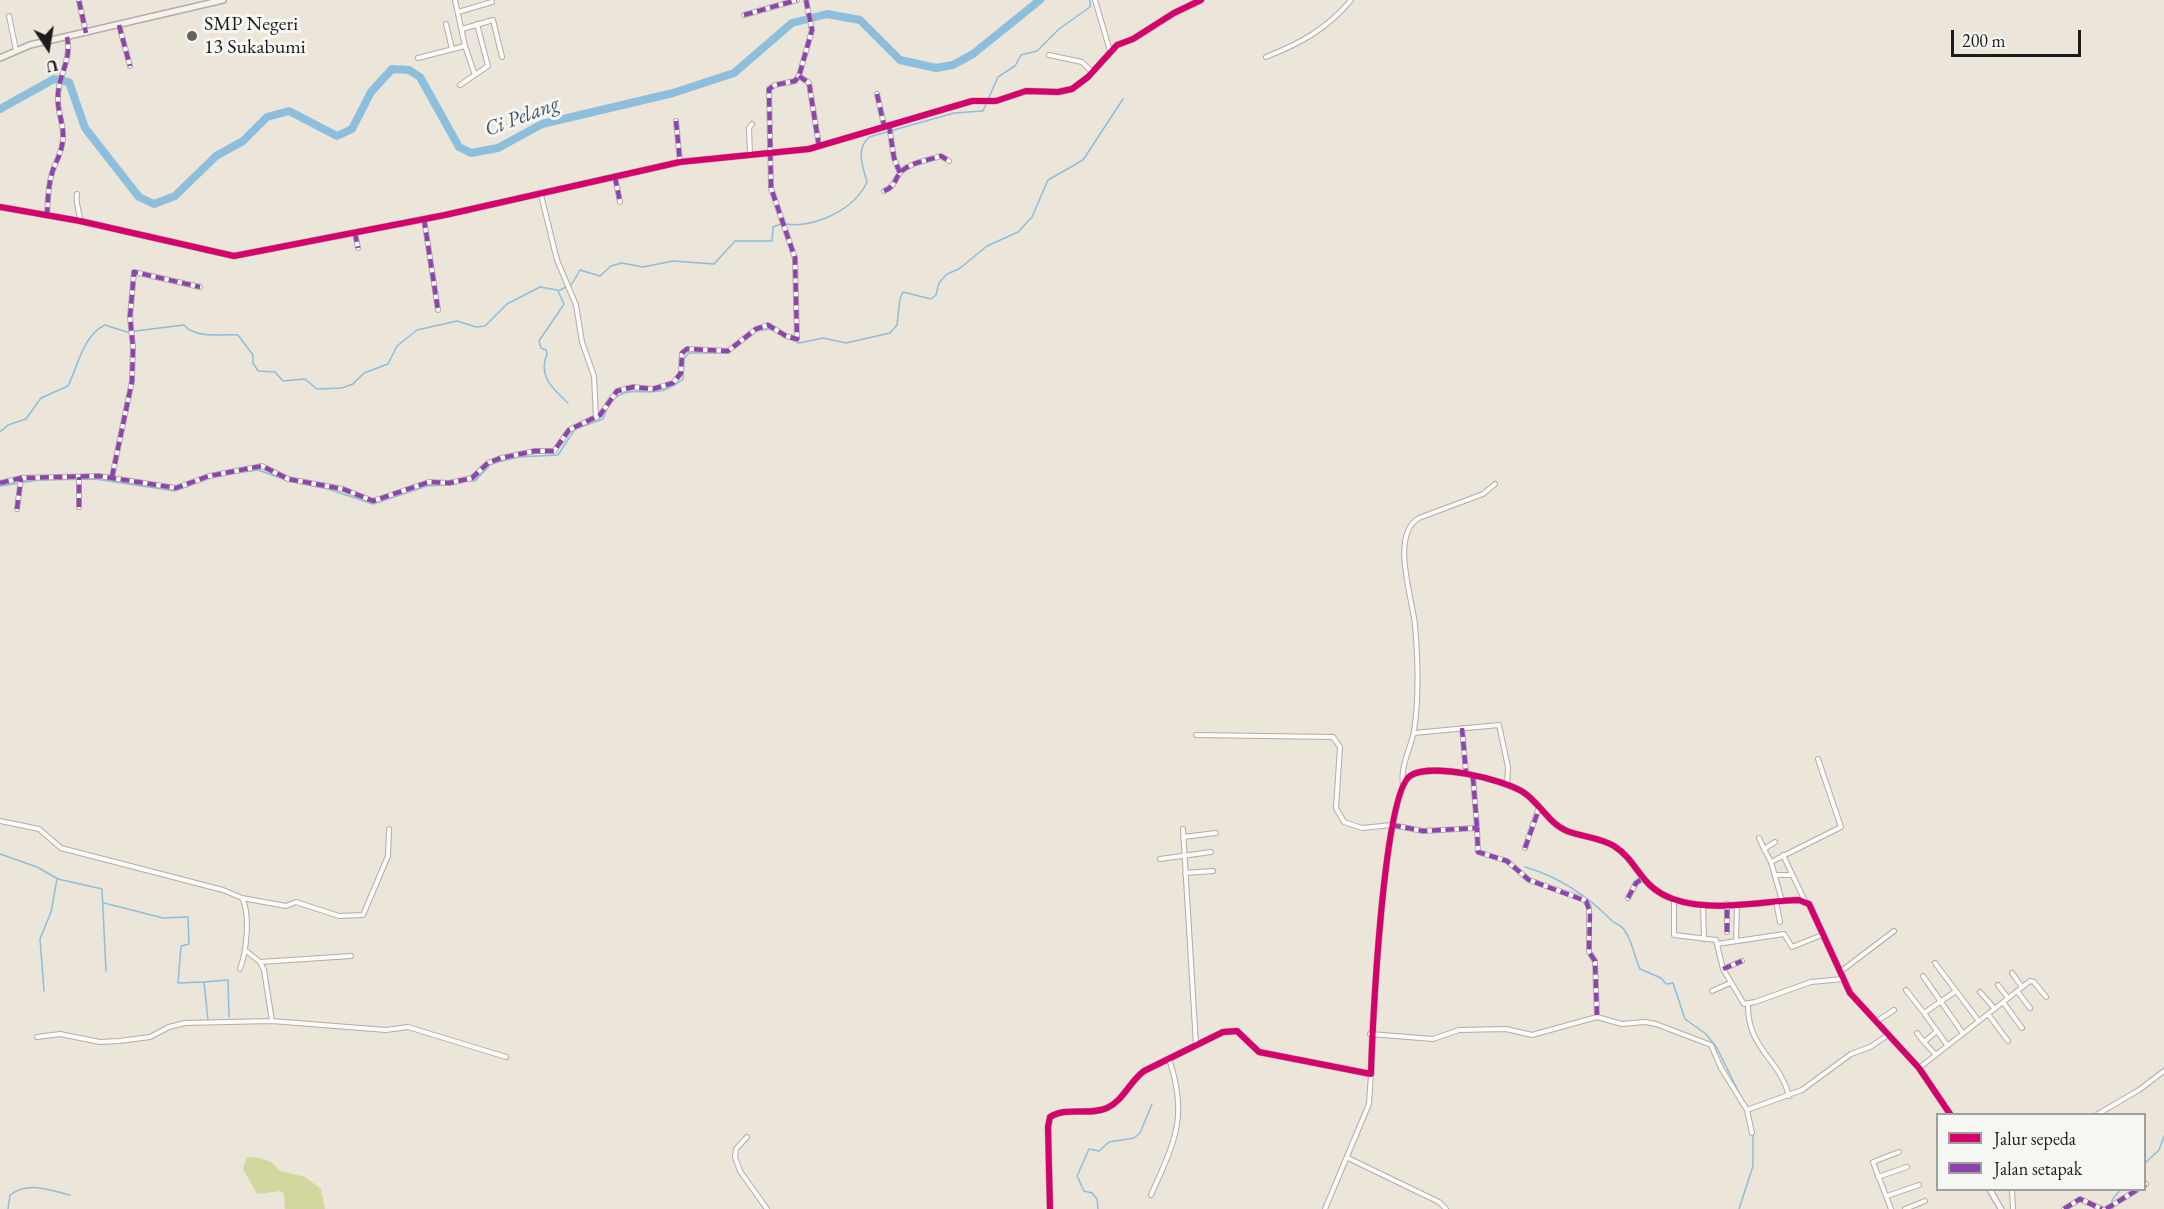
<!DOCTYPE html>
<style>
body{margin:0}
#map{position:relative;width:2164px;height:1209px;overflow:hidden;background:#ebe5da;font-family:"EB Garamond",serif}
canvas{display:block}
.legend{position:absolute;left:1936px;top:1113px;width:210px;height:78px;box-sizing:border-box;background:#f6f6f2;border:2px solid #9f9f9c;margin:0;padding:8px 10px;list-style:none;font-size:18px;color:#1c1c1c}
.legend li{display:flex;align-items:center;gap:12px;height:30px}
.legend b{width:30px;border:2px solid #9f9f9c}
.north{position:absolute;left:18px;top:18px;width:60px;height:60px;-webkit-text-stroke:4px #f6f6f2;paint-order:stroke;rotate:168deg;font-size:16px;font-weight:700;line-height:24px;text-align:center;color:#1c1c1c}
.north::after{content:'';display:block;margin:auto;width:21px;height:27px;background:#1c1c1c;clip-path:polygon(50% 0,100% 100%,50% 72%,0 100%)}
.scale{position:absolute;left:1951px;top:30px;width:130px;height:27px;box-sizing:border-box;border:3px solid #1c1c1c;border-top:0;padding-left:8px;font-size:18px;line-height:21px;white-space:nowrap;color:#1c1c1c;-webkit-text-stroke:4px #f6f6f2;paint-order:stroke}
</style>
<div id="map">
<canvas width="2164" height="1209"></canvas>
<ul class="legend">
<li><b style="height:8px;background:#d6006c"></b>Jalur sepeda</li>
<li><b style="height:8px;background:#8e44ad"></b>Jalan setapak</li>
</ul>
<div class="north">U</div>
<div class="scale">200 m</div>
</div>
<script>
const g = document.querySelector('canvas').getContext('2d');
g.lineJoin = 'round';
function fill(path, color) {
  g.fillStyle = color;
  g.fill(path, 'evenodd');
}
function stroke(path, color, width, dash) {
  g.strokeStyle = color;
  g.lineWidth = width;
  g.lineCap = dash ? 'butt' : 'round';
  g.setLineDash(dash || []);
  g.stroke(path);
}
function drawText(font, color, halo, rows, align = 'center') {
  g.font = font + ' "EB Garamond",serif';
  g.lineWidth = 6;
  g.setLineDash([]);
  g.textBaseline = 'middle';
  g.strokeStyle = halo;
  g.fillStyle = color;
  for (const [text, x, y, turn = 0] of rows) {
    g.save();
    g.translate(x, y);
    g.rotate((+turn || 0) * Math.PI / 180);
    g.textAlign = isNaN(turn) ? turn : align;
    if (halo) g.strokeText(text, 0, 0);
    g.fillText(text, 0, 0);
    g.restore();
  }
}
fill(new Path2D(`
 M247 1157 259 1158 271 1162 280 1171 305 1177 321 1189 325 1209H285L284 1194 281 1191 257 1194 243 1169Z`), '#d2d79e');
stroke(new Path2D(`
 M786 224C815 228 854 210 867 182 863 166 855 151 869 137L954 113 983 111 998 77 1015 66 1021 55 1037 51 1059 29 1090 7V0
 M731 351 757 331 770 329 799 343 823 338 846 343 890 333 897 325 900 299 903 292 931 299 936 295 939 283 947 274 959 269 987 246 1018 232 1032 217 1048 180 1083 160 1123 99
 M615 398C637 382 653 404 683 379L684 359 689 353H726
 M568 403C552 388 538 376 547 354L546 350 541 348 539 341 564 304 558 291 572 284 580 270 600 276 611 266 622 263 643 267 673 261 714 264 735 241H772L773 227 781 224
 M0 432 8 425 26 419 41 398 68 386C78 366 83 335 105 325L127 332 184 325C196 339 221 334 238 335L253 355V363L258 371 275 372 283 381 305 379 317 389 342 388 353 384 364 373 388 364 397 346 417 330 457 321 476 327 485 326 507 304 540 287 557 290
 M227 474 258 470 286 480
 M290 481 328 489 373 504 427 486 443 485
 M463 481H475L491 464 518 457 558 455 575 429 603 419 608 406
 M0 486 39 480 95 479 175 491 216 476
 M0 854 37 867 58 879 102 889 106 971
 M1525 867C1557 876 1588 896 1611 920 1615 924 1622 925 1625 931 1633 943 1634 956 1640 969L1661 978 1666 984 1673 983 1685 1019 1706 1034 1717 1048 1741 1097
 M104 903 163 918 188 917 189 944 181 946 178 983 204 982 208 1020
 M204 982 228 980 229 1017
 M44 991 40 939 51 912 57 879
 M1749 1111 1751 1121
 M2144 1164 2159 1150 2164 1136
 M8 1209 10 1195C28 1181 49 1190 70 1195
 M1098 1209 1097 1199 1092 1193 1084 1191 1077 1176 1089 1149 1099 1151 1109 1142 1134 1138 1140 1133 1152 1104
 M1739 1209 1753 1166V1135
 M2113 1209 2112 1200 2120 1190`), '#8dbedc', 1.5);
stroke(new Path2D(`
 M0 109 54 79 69 82 85 128 139 197 154 204 175 196 216 156 243 141 267 117 289 111 337 136 352 129 371 92 392 69 409 70 420 77 459 147 471 153 498 148 542 124 673 93 734 73 792 23 827 14 860 20 900 60 936 68 953 65 973 54 1040 0`), '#8dbedc', 8);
const minor = new Path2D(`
 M1095 0 1110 51
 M79 1 86 33
 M458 12 492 2
 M744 15 797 0
 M9 16 16 50
 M446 24 452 49
 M119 25 130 66
 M462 29 493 20 502 57
 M465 46 475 75
 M1049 55 1082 62 1092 72
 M1266 57C1301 43 1327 29 1351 0
 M418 58 465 46 455 0
 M799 76 809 83 819 146
 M460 85 488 66 477 24
 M877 94 884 125
 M676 121 680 162
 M889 125 894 158 900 173
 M750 154 749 128 752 124
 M615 177 620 202
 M884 191C897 186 894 177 903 170 912 162 930 160 941 156L949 161
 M77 194C75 204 80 211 80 221
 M541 195 557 260 576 305 582 342 594 376 596 418
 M47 216C48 200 48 180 55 165 59 156 62 149 63 139 64 124 57 111 58 97 58 75 72 61 67 37
 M424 219 438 310
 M355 233 358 248
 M112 477 132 381 133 347 130 317 134 272 200 287
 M0 483 21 478 99 476 176 488 209 476 262 466 288 479 343 489 373 501 429 482 449 483 472 478 488 463 501 458 535 451H554L569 430 600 415 617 391 633 387 653 389 673 383 681 373 682 353 687 349 728 351 756 329 768 325 786 336 797 339 795 258 771 188 769 89 775 85 795 81 799 76 812 30 806 0
 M79 507V477
 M17 509 21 478
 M1462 728 1466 773
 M1414 733 1499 725 1508 767 1507 785
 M1196 735 1333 737 1340 747 1336 808 1344 822 1362 828 1392 825 1423 831 1477 828 1478 852 1507 861 1529 880 1585 900 1589 907V952L1595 961 1597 1017
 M1473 777 1477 828
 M1403 784C1400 766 1411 748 1414 731 1419 698 1418 659 1415 625 1412 596 1390 535 1419 518L1483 494 1495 484
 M0 821 39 829 61 848 223 890 242 898C251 915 246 953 240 969
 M1183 829 1196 1045
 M1183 837 1216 833
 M1759 838 1764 849
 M1775 842 1764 849 1771 862 1782 901
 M1525 848 1539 807
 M1783 855 1805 901
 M1160 859 1211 852
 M1771 862 1841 827 1818 759
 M1185 873 1213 871
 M1775 875H1791
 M242 898 286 906 296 902 339 916 363 915 388 856 389 829
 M1628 898 1636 883 1642 879
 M1674 900V935L1716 940 1723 969 1744 1004 1755 1002 1811 982 1843 979
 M1776 902 1780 922
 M1703 904 1704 939
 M1727 932V904
 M1736 941 1737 904
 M1717 944 1784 934 1792 947 1822 935
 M245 950 260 962 264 970 272 1021
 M260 962 351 956
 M1935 963 1956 991
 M1723 969 1742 961
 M1840 972 1894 931
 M2012 973 2022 987
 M1923 976 1962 1032
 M1998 985 2008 998
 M1906 990 1924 1013
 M1712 991 1730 983
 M2017 991 2030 1008
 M1980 992 1994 1008
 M2003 1002 2022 1028
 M1748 1004C1747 1049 1780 1059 1789 1096
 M1988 1014 2008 1041
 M1877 1021 1894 1010
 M1917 1033 1924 1042
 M1370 1034 1433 1039 1459 1030 1506 1029 1532 1035 1597 1017 1622 1024 1645 1022 1656 1024 1711 1045 1721 1068 1747 1110 1802 1090 1851 1054 1870 1047 1888 1035
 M37 1037 60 1034 100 1042 119 1041 150 1037 169 1027 185 1023 272 1021 386 1030 408 1027 506 1057
 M1947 1045 1924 1013 1956 991 1978 1020
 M1935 1054 1924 1042 1937 1031
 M1919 1068 2030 981 2034 982 2046 997
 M1747 1110 1752 1133
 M2098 1114 2139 1090 2164 1071
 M747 1137 736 1149 735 1157 740 1171 767 1209
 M1348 1158 1439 1202 1446 1209
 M1878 1177 1907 1167
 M2144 1185 2146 1184
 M2012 1190 2013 1209
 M1151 1195C1174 1143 1189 1117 1169 1059
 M1887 1196 1919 1185
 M1325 1209 1369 1104 1371 1074
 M1891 1209 1873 1162 1899 1152
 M1905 1209 1925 1201
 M2064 1209 2080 1199 2102 1209
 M2106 1209 2137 1190`);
const tertiary = new Path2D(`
 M0 207 80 221 234 256 445 215 680 162 809 149 972 101H996L1026 91 1058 92 1072 89 1088 77 1117 45 1133 39 1174 13 1201 0
 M1990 1190 2001 1209
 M1050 1209 1048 1127 1050 1117C1066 1106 1090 1116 1107 1108 1123 1101 1130 1081 1144 1071L1223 1032 1237 1031 1259 1052 1371 1074C1372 1033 1383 794 1410 776 1430 762 1503 779 1523 792 1539 802 1549 824 1567 831 1582 837 1599 837 1614 846 1639 862 1639 887 1673 899 1712 913 1760 901 1799 900L1809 904 1850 993 1919 1068 1950 1114`);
const secondary = new Path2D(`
 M0 58 30 45 223 0`);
stroke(minor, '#b1ada7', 6);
stroke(tertiary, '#b1ada7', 7);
stroke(secondary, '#b1ada7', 8);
stroke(minor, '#fcfbf9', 4);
stroke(tertiary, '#fcfbf9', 4.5);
stroke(secondary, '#f5f2ec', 5);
stroke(new Path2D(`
 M79 1 86 33
 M744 15 797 0
 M119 25 130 66
 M799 76 809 83 819 146
 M877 94 884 125
 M676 121 680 162
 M889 125 894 158 900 173
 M615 177 620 202
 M884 191C897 186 894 177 903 170 912 162 930 160 941 156L949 161
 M47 216C48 200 48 180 55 165 59 156 62 149 63 139 64 124 57 111 58 97 58 75 72 61 67 37
 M424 219 438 310
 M355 233 358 248
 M112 477 132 381 133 347 130 317 134 272 200 287
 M0 483 21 478 99 476 176 488 209 476 262 466 288 479 343 489 373 501 429 482 449 483 472 478 488 463 501 458 535 451H554L569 430 600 415 617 391 633 387 653 389 673 383 681 373 682 353 687 349 728 351 756 329 768 325 786 336 797 339 795 258 771 188 769 89 775 85 795 81 799 76 812 30 806 0
 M79 507V477
 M17 509 21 478
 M1462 728 1466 773
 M1473 777 1477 828
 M1392 825 1423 831 1477 828 1478 852 1507 861 1529 880 1586 901 1590 912 1589 952 1595 961 1597 1017
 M1525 848 1540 806
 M1628 898 1636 883 1642 879
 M1727 932V904
 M1723 969 1742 961
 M2144 1185 2146 1184
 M2064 1209 2080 1199 2102 1209
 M2106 1209 2137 1190`), '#8e44ad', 4.5, [9, 4.5]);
stroke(new Path2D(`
 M0 207 80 221 234 256 445 215 680 162 809 149 972 101H996L1026 91 1058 92 1072 89 1088 77 1117 45 1133 39 1174 13 1201 0
 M1050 1209 1048 1127 1050 1117C1066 1106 1090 1116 1107 1108 1123 1101 1130 1081 1144 1071L1223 1032 1237 1031 1259 1052 1371 1074C1372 1033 1383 794 1410 776 1430 762 1503 779 1523 792 1539 802 1549 824 1567 831 1582 837 1599 837 1614 846 1639 862 1639 887 1673 899 1712 913 1760 901 1799 900L1809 904 1850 993 1919 1068 1950 1114`), '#d6006c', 6);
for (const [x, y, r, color] of [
 [192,36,6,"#64625e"]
]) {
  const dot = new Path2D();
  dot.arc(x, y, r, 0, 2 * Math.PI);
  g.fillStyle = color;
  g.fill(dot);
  stroke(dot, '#f6f6f2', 2);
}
drawText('20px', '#1c1c1c', '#f6f6f2', [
 ["SMP Negeri",204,25],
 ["13 Sukabumi",204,48]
], 'left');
drawText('italic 21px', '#395669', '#f6f6f2', [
 ["Ci Pelang",522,117,-21]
]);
</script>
